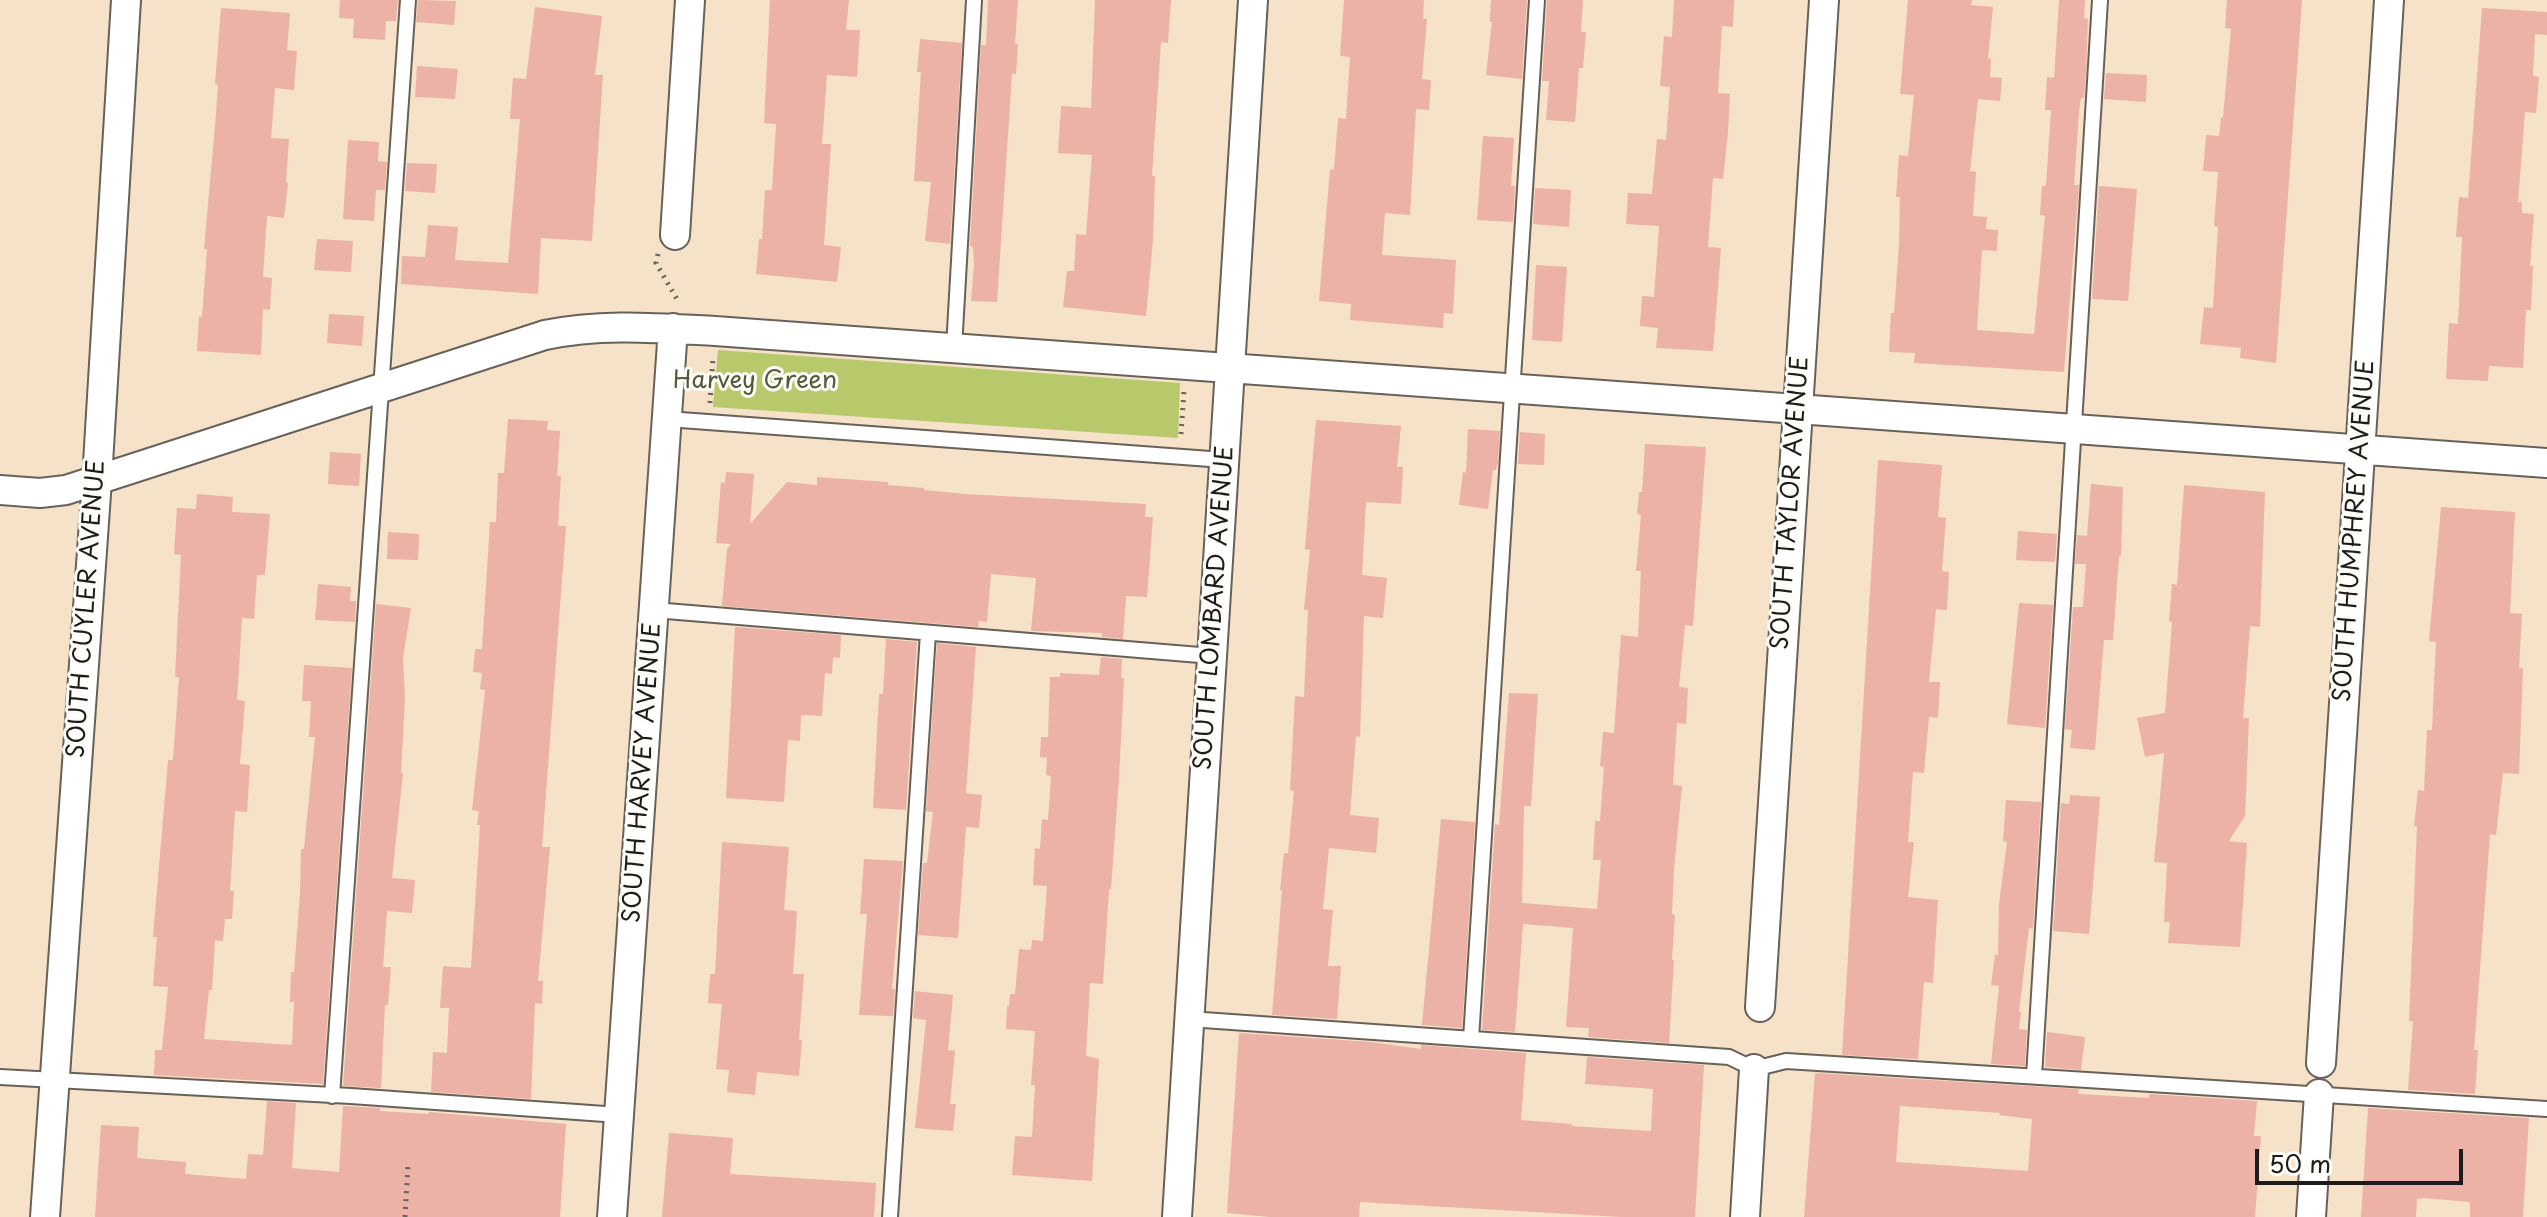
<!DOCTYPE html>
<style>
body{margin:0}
#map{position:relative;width:2547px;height:1217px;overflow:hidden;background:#f5e2c9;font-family:"Playpen Sans",sans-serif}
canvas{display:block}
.scale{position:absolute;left:2255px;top:1149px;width:208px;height:36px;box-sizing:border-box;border:4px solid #1c1c1c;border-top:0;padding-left:10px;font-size:24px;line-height:28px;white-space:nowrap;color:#1c1c1c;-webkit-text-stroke:6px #fdfcf7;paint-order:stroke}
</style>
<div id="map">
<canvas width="2547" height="1217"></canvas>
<div class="scale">50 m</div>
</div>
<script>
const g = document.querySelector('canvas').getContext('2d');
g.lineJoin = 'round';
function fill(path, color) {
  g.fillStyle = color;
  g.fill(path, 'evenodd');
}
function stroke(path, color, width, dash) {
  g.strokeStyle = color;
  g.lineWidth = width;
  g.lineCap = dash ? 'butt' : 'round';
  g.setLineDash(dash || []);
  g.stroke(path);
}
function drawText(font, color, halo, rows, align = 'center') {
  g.font = font + ' "Playpen Sans",sans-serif';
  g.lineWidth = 6;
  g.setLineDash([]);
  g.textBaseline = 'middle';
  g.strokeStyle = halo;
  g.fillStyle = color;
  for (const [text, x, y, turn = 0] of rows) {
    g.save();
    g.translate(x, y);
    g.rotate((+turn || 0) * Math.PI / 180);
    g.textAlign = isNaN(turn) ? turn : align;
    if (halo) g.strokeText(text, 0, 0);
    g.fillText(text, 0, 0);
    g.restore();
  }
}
fill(new Path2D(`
 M718 350 1180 383 1178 438 713 407Z`), '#b8c96c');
fill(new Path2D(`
 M340 0H398L396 21H386L385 40 353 38 354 19 339 18Z
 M418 0 456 1 454 25 416 22Z
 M770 0H849L846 30H860L857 77 827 75 822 144H831L824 245 841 247 837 282 756 274 759 239H762L765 190H772L776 124 764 123Z
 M988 0H1018L1015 44H1018L1016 74H1012L997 302 971 301 974 265 973 247 970 246 981 45H986Z
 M1095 0H1171L1168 43 1161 42 1152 176H1155L1153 240 1146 316 1063 307 1067 271H1074L1076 234 1086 235 1092 155 1058 153 1061 106 1091 108Z
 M1344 0H1424L1423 19H1427L1422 79 1431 80 1429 110 1416 109 1410 215 1385 213 1382 255 1456 260 1453 314 1444 313 1443 328 1350 320 1351 304 1319 301 1330 169 1334 170 1338 118 1346 119 1350 57 1340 56Z
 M1491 0H1527L1522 79 1486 75 1492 22H1490Z
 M1547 0H1583L1581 32H1586L1583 68H1579L1575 122 1546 120 1549 81H1542Z
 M1674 0H1734L1733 27 1722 26 1718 93 1730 94 1728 132 1723 179 1713 178 1708 247 1721 248 1713 351 1656 348 1658 328 1640 326 1642 296 1654 297 1659 226 1626 224 1628 193 1652 194 1657 139 1666 140 1670 87 1660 86 1664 36 1672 37Z
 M1908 0H1972L1971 5 1993 7 1988 58 1991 59 1990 77 2002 78 2000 101 1978 99 1970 171 1976 172 1973 216 1987 217 1986 229 1998 230 1997 251 1982 250 1977 330 2034 334 2045 216 2040 215 2042 186H2046L2051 110H2045L2047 77 2054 78 2059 0H2085L2084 18 2088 19 2086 72 2084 98H2081L2079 112 2074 185H2079L2064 372 1914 363 1915 353 1889 352 1891 313H1894L1899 245 1900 197H1896L1899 155 1908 156 1914 95 1900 94Z
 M2227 0H2302L2276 363 2240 358 2241 348 2200 344 2204 307 2213 308 2218 227 2214 226 2218 172 2203 171 2206 135 2219 136 2221 117 2223 118 2231 29 2225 28Z
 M535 7 602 16 595 75H603L592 241 541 238 538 294 401 284 402 256 425 257 428 225 458 227 455 260 508 263 520 119H510L513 78 526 79Z
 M221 8 290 13 287 50 297 51 294 90 275 88 271 138 289 139 286 182 288 183 284 218 267 216 263 277 272 278 270 310 263 309 261 355 197 351 199 316 202 317 207 249H204L215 126 218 85 215 84Z
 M2482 8 2547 12V35L2535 34 2533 76 2539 77 2536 113 2525 112 2518 202H2522V213L2534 214 2530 266H2533L2531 310H2526L2523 368 2489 366 2488 381 2446 379 2449 323 2458 324 2462 237H2456L2459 197 2468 198Z
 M920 39 962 43 950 244 925 241 931 182 914 181 921 72H917Z
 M417 66 458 69 455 99 415 97Z
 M2106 73 2147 75 2146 102 2104 99Z
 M1483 136 1514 138 1511 186H1515L1513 222 1477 220Z
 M348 140 379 142 378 161 387 162 385 190H376L374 221 343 219Z
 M407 163 437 164 435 193 405 191Z
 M2099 186 2137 189 2128 301 2092 299Z
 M1535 188 1571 190 1569 227 1533 224Z
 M317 239 353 241 351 272 314 270Z
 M1536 265 1567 267 1562 342 1532 340Z
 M329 314 364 316 362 346 327 343Z
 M508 419 548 421 547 430 560 431 557 476H561L558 526H566L542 847H550L538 981H543L542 1004 535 1003 531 1099 431 1092 433 1052 447 1053 449 1008H440L443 966 471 968 480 825H477L479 811 472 810 485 690 480 689 482 673 473 672 475 649H482L490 522H496L498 473H504Z
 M1316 420 1401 426 1397 467H1403L1401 504 1366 502 1362 575 1387 578 1383 618 1364 616 1360 737 1356 736 1350 815 1379 818 1376 853 1329 848 1323 909 1333 910 1328 966H1341L1337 1019 1272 1015 1282 890H1280L1284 853H1288L1294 791 1290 790 1295 696 1304 697 1308 610H1304L1310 550 1305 549Z
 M1468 429 1500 431 1498 463 1496 470H1493L1488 509 1459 505 1463 472 1466 473Z
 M1520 432 1545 434 1544 465 1518 464Z
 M1645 444 1706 447 1693 626 1685 625 1679 687 1688 688 1686 724 1677 723 1673 785 1682 786 1674 869 1672 914 1675 915 1672 960H1674L1669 1043 1588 1037 1589 1028 1566 1027 1573 928 1523 924 1515 1032 1482 1030 1495 824 1499 825 1509 693 1538 694 1531 806H1524L1522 903 1597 909 1601 860H1593L1595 821H1600L1604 767 1600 766 1603 732 1614 733 1621 635 1638 637 1641 571H1636L1641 515 1637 514 1639 492H1642Z
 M330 452 361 454 359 486 328 484Z
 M1878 460 1942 465 1938 517 1946 518 1942 571 1949 572 1947 610 1936 609 1929 682H1940L1938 718 1929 717 1924 773 1913 772 1908 842H1914L1908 897 1938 900 1933 983 1924 982 1918 1059 1842 1055Z
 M726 472 754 474 750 524 787 482 817 485V477L888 482V485L924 488V490L966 494 1146 504 1145 517H1153L1147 597 1126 596 1123 639 1102 637V633L1031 631 1036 578 991 574 987 622 979 621 978 627 722 606 727 549 731 544 716 543 721 482 725 483Z
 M2091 484 2123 487 2121 556H2119L2113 640H2104L2095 750 2070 748 2072 730 2065 729 2073 607H2083L2086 564H2075L2077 535 2087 536Z
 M2184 485 2265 492 2260 627 2250 626 2243 718H2249L2245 816 2229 841 2247 843 2240 947 2168 943 2170 922H2164L2167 863 2154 862 2164 753 2145 757 2137 718 2165 713 2172 622 2169 621 2172 584 2177 585Z
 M197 494 233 497 232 512 270 514 265 575H257L254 619 242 618 237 700 245 701 240 764 250 765 247 812 235 811 230 891H234L232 919H225L223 941 215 940 212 990H209L204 1039 292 1045 294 1002H290L291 972H294L300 893 301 849H304L315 737H309L311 701H302L304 665 352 668 323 1084 154 1075 155 1050H162L168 987 153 986 157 937H153L168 760H173L179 677H175L181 555 174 554 177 508 196 509Z
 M2441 507 2515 512 2510 613 2522 614 2519 668H2523L2519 774 2503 773 2496 835 2490 834 2474 1050H2478L2475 1094 2408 1090 2413 1021H2409L2417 826H2414L2418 790 2424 791 2427 730H2432L2436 642 2429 641Z
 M2018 531 2057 534 2055 562 2016 560Z
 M388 532 419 534 418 560 387 559Z
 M318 584 351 587 350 601H356L355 622 315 620Z
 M2019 603 2053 605 2045 728 2007 724Z
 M376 604 411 608 403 658 405 698 401 773H403L392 878 415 880 412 913 387 911 383 967H391L388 1005H385L381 1088 343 1086Z
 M735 627 841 635 840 658 833 657 832 674 825 673 822 716 801 715 800 741 788 740 784 802 726 798Z
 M886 639 917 642 906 810 873 808 879 694H883Z
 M937 643 976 647 966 793 982 795 979 828 966 827 958 938 918 935 923 863H927L933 812 926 811Z
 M1101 657 1122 659 1121 678H1124L1119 778 1111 889H1109L1103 984 1090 983 1086 1056 1099 1059 1092 1181 1012 1175 1015 1136 1032 1137 1035 1085H1031L1035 1031 1006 1029 1007 1006H1009L1010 994H1015L1019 949 1031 950 1032 940 1043 941 1047 886 1033 885 1035 848 1040 849 1042 819 1048 820 1051 776 1046 775 1047 758 1040 757 1041 737H1048L1050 677H1060V673L1099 675Z
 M2070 795 2100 797 2089 934 2053 931 2061 803 2069 804Z
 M2006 800 2041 802 2033 929 2029 928 2019 1012H2021L2019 1029 2027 1030 2025 1066 1991 1064 1999 986 1991 985 1995 955H1998L1999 904 2007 842 2003 841Z
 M1441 819 1475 822 1462 1028 1422 1025Z
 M722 842 789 847 784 910 797 911 793 974H804L799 1040H802L799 1076 757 1072 755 1095 727 1092 729 1070 716 1069 722 1004 708 1003 710 974H715Z
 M864 859 903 861 892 989H895L893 1016 859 1015 867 914H860Z
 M915 991 953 995 948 1050 955 1051 950 1104H956L953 1131 915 1128 926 1020 913 1018Z
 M2047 1032 2085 1037 2081 1070 2045 1067Z
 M1239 1033 1371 1042 1421 1049V1045L1526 1053 1521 1120 1572 1124 1571 1126 1651 1131 1653 1089 1585 1084 1587 1057 1704 1065 1695 1217H1621L1360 1202 1359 1217H1270L1227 1213Z
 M1815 1073 2079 1089 2078 1094 2149 1098V1094L2257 1101 2254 1136H2261L2255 1217H1804ZM1900 1106 2000 1113 1999 1115 2032 1119 2028 1171 1896 1162Z
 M267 1101 296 1103 292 1168 339 1172 343 1106 380 1108V1111L429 1114V1112L566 1124 560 1217H95L101 1125 139 1127 137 1158 186 1162 185 1174 246 1179 248 1154 263 1155Z
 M2368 1108 2529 1118 2523 1217H2470V1202L2424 1198 2417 1199 2416 1217H2361Z
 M669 1133 733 1138 730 1174 876 1183 874 1217H662Z`), '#ecb1a7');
const service = new Path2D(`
 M954 348 974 0
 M667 419 1224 460
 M654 610 1212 656
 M1189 1019 1729 1057 1754 1069 1786 1061 2547 1109
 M1471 1039 1537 0
 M2034 1076 2100 0
 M0 1077 351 1096 619 1115
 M332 1096 408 0
 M890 1217 928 633`);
const minor = new Path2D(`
 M675 235 690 0
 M0 490 40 493 66 490 545 335C601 323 658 328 715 331L2547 463
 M1760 1007 1824 0
 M2321 1063 2389 0
 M45 1217 97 480 126 0
 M612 1217 673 328
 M1177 1217 1253 0
 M1745 1217 1754 1069
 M2311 1217 2319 1094`);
stroke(service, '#686159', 18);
stroke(minor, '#686159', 32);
stroke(new Path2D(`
 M658 254 656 263 678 301
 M710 403 713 358
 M1181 434 1184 391
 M405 1217 408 1165`), '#686159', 5, [2, 6]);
stroke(service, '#fff', 14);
stroke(minor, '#fff', 28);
drawText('24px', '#535938', '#fdfcf7', [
 ["Harvey Green",755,381]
]);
drawText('24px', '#1c1c1c', '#fdfcf7', [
 ["SOUTH TAYLOR AVENUE",1791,503,-86],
 ["SOUTH HUMPHREY AVENUE",2355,531,-86],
 ["SOUTH LOMBARD AVENUE",1215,608,-86],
 ["SOUTH CUYLER AVENUE",87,609,-86],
 ["SOUTH HARVEY AVENUE",643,773,-86]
]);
</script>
